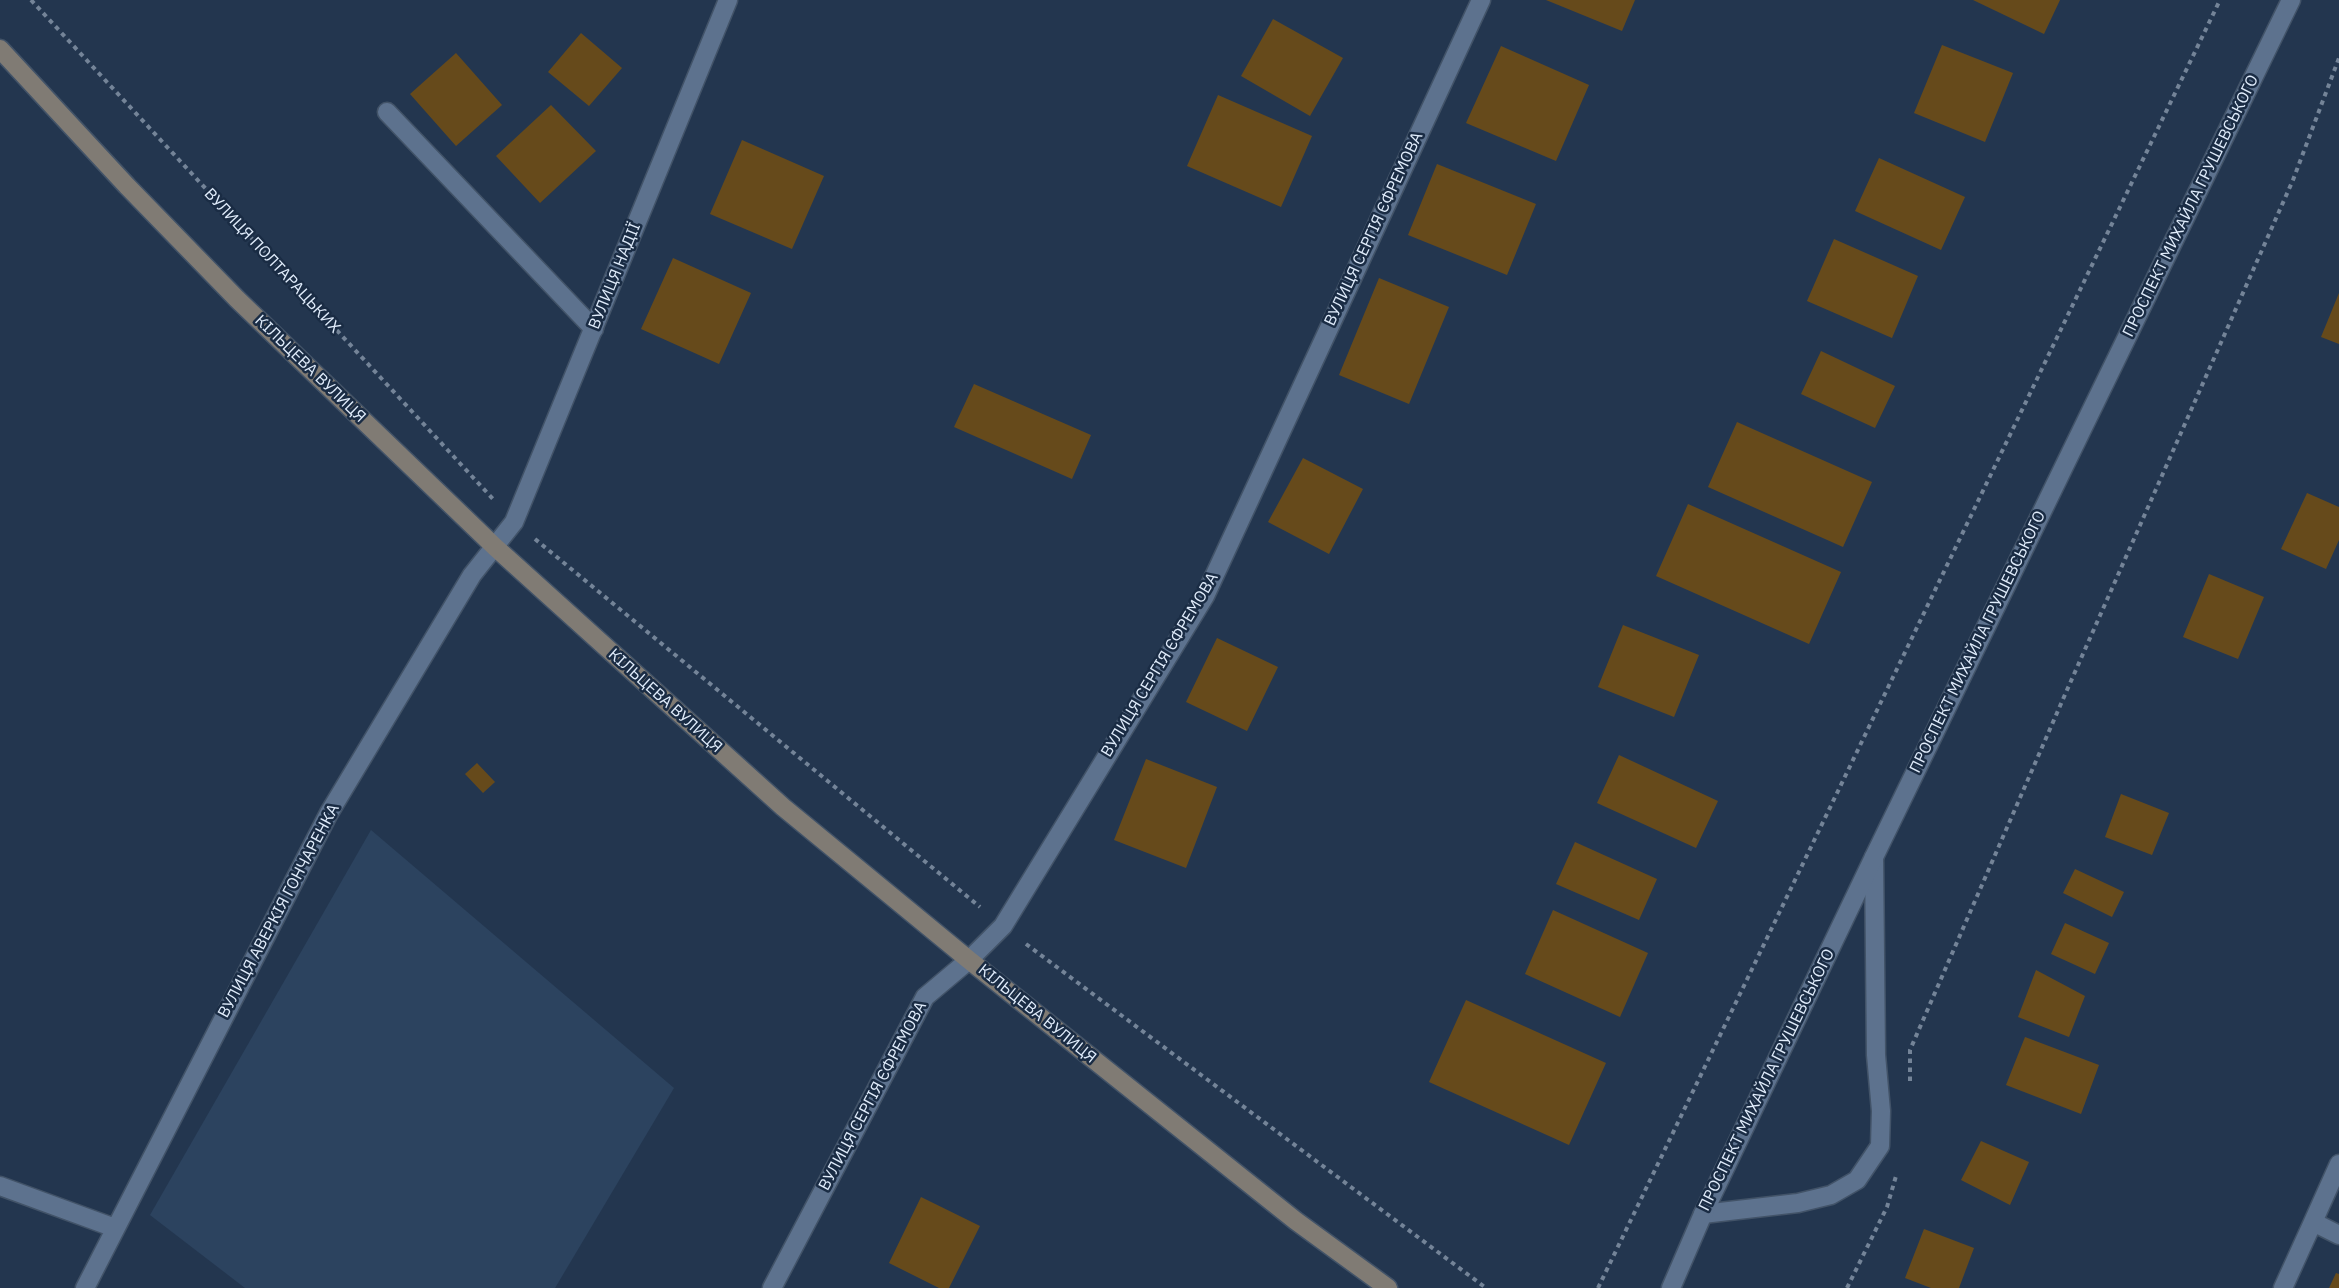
<!DOCTYPE html>
<meta charset="utf-8">
<style>
body{margin:0}
canvas{display:block;background:#23364f}
</style>
<canvas width="2339" height="1288"></canvas>
<script>
const g = document.querySelector('canvas').getContext('2d');
g.lineJoin = 'round';
function fill(path, color) {
  g.fillStyle = color;
  g.fill(path, 'evenodd');
}
function stroke(path, color, width, dash) {
  g.strokeStyle = color;
  g.lineWidth = width;
  g.lineCap = dash ? 'butt' : 'round';
  g.setLineDash(dash || []);
  g.stroke(path);
}
function drawText(font, color, halo, rows, align = 'center') {
  g.font = font + ' "IBM Plex Sans",sans-serif';
  g.lineWidth = 5;
  g.setLineDash([]);
  g.textBaseline = 'middle';
  g.strokeStyle = halo;
  g.fillStyle = color;
  for (const [text, x, y, turn = 0] of rows) {
    g.save();
    g.translate(x, y);
    g.rotate((+turn || 0) * Math.PI / 180);
    g.textAlign = isNaN(turn) ? turn : align;
    if (halo) g.strokeText(text, 0, 0);
    g.fillText(text, 0, 0);
    g.restore();
  }
}
fill(new Path2D(`
 M371 830 674 1088 555 1288H245L150 1215Z`), '#2c435f');
fill(new Path2D(`
 M1546 0H1635L1622 31Z
 M1973 0H2060L2044 34Z
 M1273 19 1343 58 1310 116 1241 76Z
 M581 33 622 68 589 106 548 72Z
 M1942 45 2013 73 1985 142 1914 113Z
 M1501 46 1589 85 1556 161 1466 123Z
 M456 53 502 105 456 146 410 94Z
 M1218 95 1312 136 1281 207 1187 166Z
 M551 105 596 151 540 203 496 156Z
 M742 140 824 176 792 249 710 214Z
 M1879 158 1965 197 1941 250 1855 211Z
 M1437 164 1536 204 1507 275 1408 235Z
 M1834 239 1918 276 1892 338 1807 301Z
 M673 258 751 293 719 364 641 329Z
 M1379 278 1449 307 1409 404 1339 375Z
 M2339 293V344L2321 337Z
 M1821 351 1895 386 1875 428 1801 394Z
 M974 384 1091 435 1072 479 954 427Z
 M1737 422 1872 482 1843 547 1708 487Z
 M1303 458 1363 489 1329 554 1268 522Z
 M2307 493 2339 507V540L2326 569 2281 549Z
 M1688 504 1841 572 1809 644 1656 576Z
 M2209 574 2264 597 2238 659 2183 637Z
 M1623 625 1699 655 1674 717 1598 687Z
 M1217 638 1278 667 1247 731 1186 702Z
 M1619 755 1718 801 1696 848 1597 803Z
 M1146 759 1217 787 1186 868 1114 840Z
 M477 763 495 782 483 793 465 774Z
 M2121 794 2169 813 2152 855 2105 837Z
 M1575 842 1657 879 1639 920 1556 884Z
 M2075 869 2124 892 2112 917 2063 893Z
 M1553 910 1648 953 1620 1017 1525 974Z
 M2065 923 2109 943 2095 974 2051 954Z
 M2036 970 2085 996 2069 1037 2018 1017Z
 M1466 1000 1606 1063 1569 1145 1429 1082Z
 M2025 1037 2099 1065 2081 1114 2006 1085Z
 M1981 1141 2029 1162 2010 1205 1961 1180Z
 M921 1197 980 1226 949 1288H939L889 1263Z
 M1924 1229 1974 1248 1959 1288H1931L1905 1278Z
 M2336 1273 2339 1274V1288H2329Z`), '#664a1b');
const service = new Path2D(`
 M387 112 594 329
 M1703 1214 1798 1203 1831 1195 1857 1180 1880 1146 1881 1111 1876 1055 1874 857
 M2313 1222 2339 1164
 M2283 1288 2313 1222 2339 1235`);
const minor = new Path2D(`
 M0 1186 115 1228
 M85 1288 329 813 472 575 514 522 728 0
 M772 1288 925 997 969 960 1003 926 1205 596 1481 0`);
const tertiary = new Path2D(`
 M1671 1288 1703 1214 1874 857 2291 0`);
const secondary = new Path2D(`
 M0 49 127 186 237 299 495 547 783 807 969 960 1296 1221 1388 1288`);
stroke(service, '#425368', 21);
stroke(minor, '#425368', 21);
stroke(tertiary, '#425368', 21);
stroke(secondary, '#425368', 21);
stroke(new Path2D(`
 M31 0 493 499
 M535 539 980 907
 M1026 944 1486 1288
 M1910 1081V1050L2067 690 2293 180 2339 58
 M1598 1288 2220 0
 M1847 1288 1887 1207 1896 1176`), '#748498', 4, [4.5, 4.5]);
stroke(service, '#5d728e', 18);
stroke(minor, '#5d728e', 18);
stroke(tertiary, '#5d728e', 18);
stroke(secondary, '#807b74', 18);
drawText('16px', '#e0ecfb', '#1a2c44', [
 ["ПРОСПЕКТ МИХАЙЛА ГРУШЕВСЬКОГО",2191,206,-64],
 ["ВУЛИЦЯ СЕРГІЯ ЄФРЕМОВА",1374,229,-65],
 ["ВУЛИЦЯ ПОЛТАРАЦЬКИХ",272,261,47],
 ["ВУЛИЦЯ НАДІЇ",615,276,-68],
 ["КІЛЬЦЕВА ВУЛИЦЯ",310,369,44],
 ["ПРОСПЕКТ МИХАЙЛА ГРУШЕВСЬКОГО",1978,642,-64],
 ["ВУЛИЦЯ СЕРГІЯ ЄФРЕМОВА",1160,665,-59],
 ["КІЛЬЦЕВА ВУЛИЦЯ",665,701,42],
 ["ВУЛИЦЯ АВЕРКІЯ ГОНЧАРЕНКА",279,911,-62],
 ["КІЛЬЦЕВА ВУЛИЦЯ",1037,1014,39],
 ["ПРОСПЕКТ МИХАЙЛА ГРУШЕВСЬКОГО",1767,1080,-64],
 ["ВУЛИЦЯ СЕРГІЯ ЄФРЕМОВА",873,1096,-62]
]);
</script>
